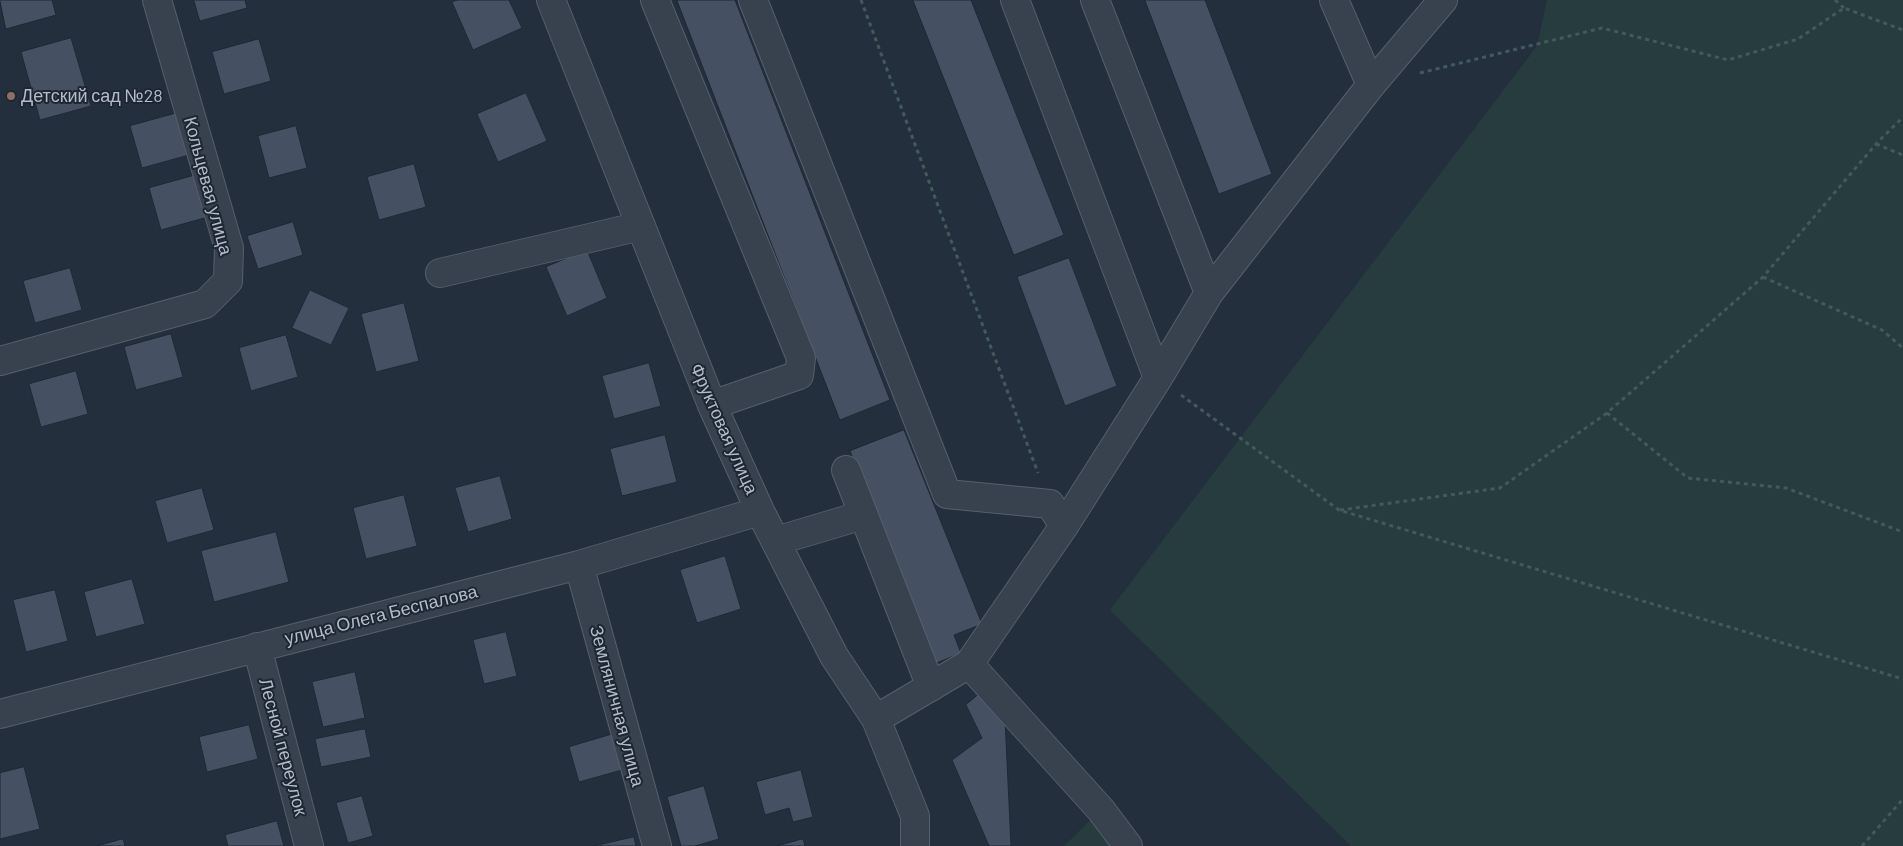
<!DOCTYPE html>
<meta charset="utf-8">
<style>
body{margin:0}
canvas{display:block;background:#242f3e}
</style>
<canvas width="1903" height="846"></canvas>
<script>
const g = document.querySelector('canvas').getContext('2d');
g.lineJoin = 'round';
function fill(path, color) {
  g.fillStyle = color;
  g.fill(path, 'evenodd');
}
function stroke(path, color, width, dash) {
  g.strokeStyle = color;
  g.lineWidth = width;
  g.lineCap = dash ? 'butt' : 'round';
  g.setLineDash(dash || []);
  g.stroke(path);
}
function drawText(font, color, halo, rows, align = 'center') {
  g.font = font + ' Barlow,sans-serif';
  g.lineWidth = 4;
  g.setLineDash([]);
  g.textBaseline = 'middle';
  g.strokeStyle = halo;
  g.fillStyle = color;
  for (const [text, x, y, turn = 0] of rows) {
    g.save();
    g.translate(x, y);
    g.rotate((+turn || 0) * Math.PI / 180);
    g.textAlign = isNaN(turn) ? turn : align;
    if (halo) g.strokeText(text, 0, 0);
    g.fillText(text, 0, 0);
    g.restore();
  }
}
fill(new Path2D(`
 M1547 0H1903V846H1351L1110 610 1537 46Z
 M1101 810 1128 846H1064Z`), '#263c3f');
const building = new Path2D(`
 M0 0H52L56 15 6 29Z
 M194 0H245L247 8 200 21Z
 M458 0H509L522 28 473 50 452 2Z
 M677 0H735L890 400 840 420Z
 M913 0H971L1064 235 1014 255Z
 M1145 0H1205L1272 174 1219 194Z
 M71 38 91 106 40 120 21 52Z
 M259 39 271 81 224 94 212 52Z
 M526 93 547 141 498 162 477 114Z
 M177 113 189 155 142 168 130 126Z
 M296 126 307 168 269 178 258 136Z
 M414 164 426 207 379 220 367 177Z
 M196 175 208 217 161 230 149 188Z
 M293 222 303 255 258 269 247 236Z
 M587 250 607 298 567 316 546 267Z
 M1069 258 1117 386 1065 406 1017 277Z
 M70 268 82 310 35 323 23 281Z
 M310 290 349 308 331 345 292 328Z
 M404 303 419 361 376 372 361 314Z
 M171 334 183 377 136 390 124 347Z
 M286 335 298 377 251 391 239 348Z
 M649 363 661 406 614 419 602 376Z
 M76 371 88 414 41 427 29 384Z
 M904 430 982 624 954 635 961 653 934 664 850 451Z
 M665 435 677 482 622 496 610 449Z
 M500 476 512 519 468 532 455 488Z
 M202 488 214 530 167 543 155 501Z
 M404 495 417 546 366 559 353 508Z
 M276 532 289 582 214 602 201 551Z
 M725 556 741 609 697 623 680 570Z
 M132 579 145 624 96 637 84 592Z
 M55 590 68 641 26 652 13 600Z
 M506 632 517 676 484 684 473 640Z
 M355 672 365 718 323 727 312 682Z
 M985 689 1005 718 1011 846H989L952 760 982 738 966 705Z
 M249 725 258 759 207 772 199 737Z
 M365 729 371 757 321 767 315 739Z
 M613 734 622 770 579 782 569 747Z
 M24 767 40 829 0 839V773Z
 M801 770 813 817 793 822 789 808 765 815 756 782Z
 M704 786 719 839 695 846H681L667 797Z
 M362 796 373 836 348 843 336 803Z
 M277 821 284 846H228L225 835Z
 M634 837 636 846H594Z
 M123 839 125 846H97Z
 M803 839 805 846H777Z`);
fill(building, '#455162');
stroke(building, '#1f2835', 1);
const minor = new Path2D(`
 M551 0 712 405 760 511 834 656 876 719 915 816V846
 M655 0 801 358 799 375 712 405
 M753 0 947 494 1050 504 1064 526
 M1015 0 1158 378
 M1095 0 1209 293
 M1334 0 1371 85
 M440 273 641 226
 M0 361 205 304 228 281 229 248 157 0
 M846 470 931 687
 M776 541 863 515
 M579 565 657 846
 M257 647 309 846
 M969 664 1101 810 1128 846
 M0 714 579 565 760 511
 M876 719 969 664 1064 526 1158 378 1209 293 1371 85 1443 0`);
stroke(minor, '#565f6c', 30);
stroke(new Path2D(`
 M861 0 1038 473
 M1835 0 1844 8
 M1420 73 1602 28 1728 60 1798 39 1844 8 1903 30
 M1876 144 1903 155
 M1763 277 1882 330 1903 348
 M1181 395 1339 510 1903 679
 M1607 413 1688 478 1786 488 1903 532
 M1340 510 1500 488 1607 413 1763 277 1876 144 1903 117
 M1862 846 1903 799`), '#44595c', 3, [4, 4]);
stroke(minor, '#38414e', 28);
for (const [x, y, r, color] of [
 [11,96,5,"#8d6e63"]
]) {
  const dot = new Path2D();
  dot.arc(x, y, r, 0, 2 * Math.PI);
  g.fillStyle = color;
  g.fill(dot);
  stroke(dot, '#1d2633', 2);
}
drawText('18px', '#b4bcc9', '#1d2633', [
 ["Детский сад №28",21,96]
], 'left');
drawText('18px', '#b4bcc9', '#1d2633', [
 ["Кольцевая улица",208,186,75],
 ["Фруктовая улица",724,429,66],
 ["улица Олега Беспалова",381,615,-14],
 ["Земляничная улица",617,706,75],
 ["Лесной переулок",283,747,75]
]);
</script>
